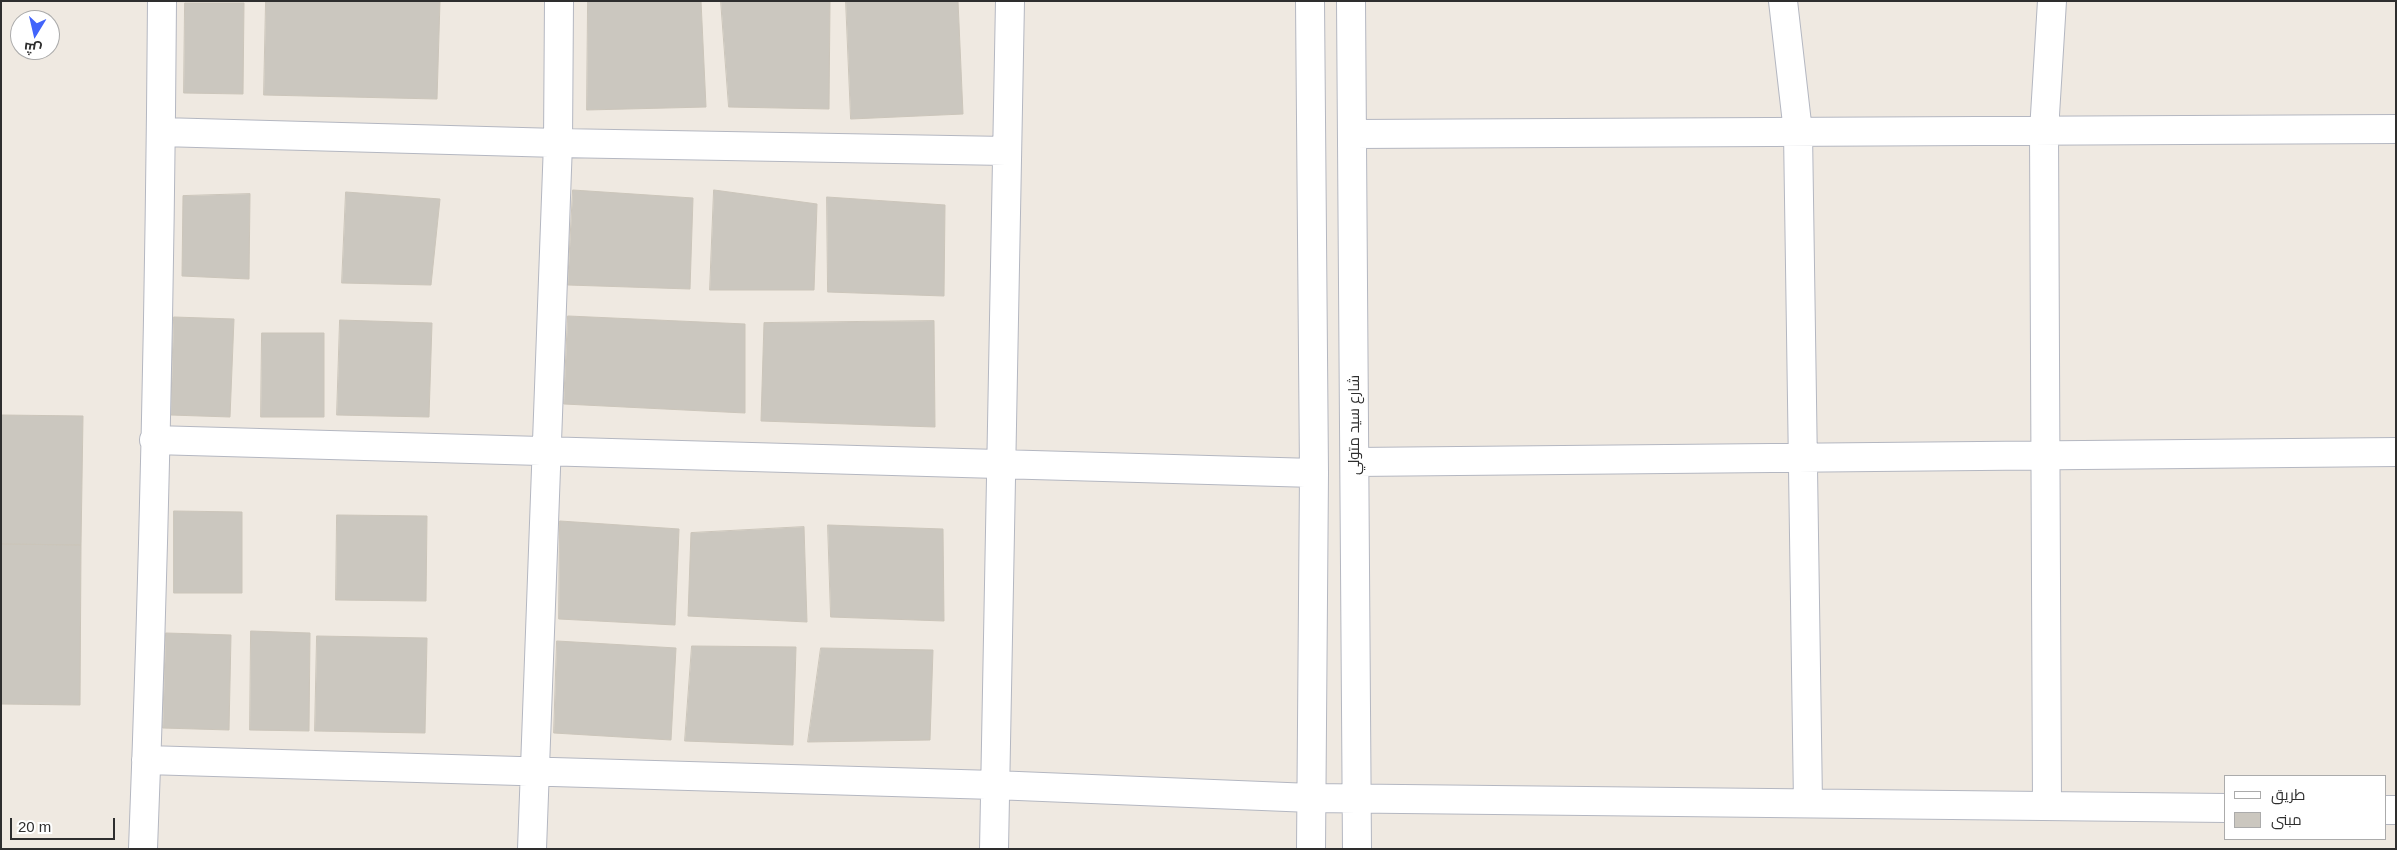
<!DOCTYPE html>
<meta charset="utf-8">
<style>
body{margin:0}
#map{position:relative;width:2397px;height:850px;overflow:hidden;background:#efe9e1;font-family:Helvetica,Cairo,sans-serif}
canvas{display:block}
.frame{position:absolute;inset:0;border:2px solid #2e2e2e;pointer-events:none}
.legend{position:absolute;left:2224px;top:775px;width:162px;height:65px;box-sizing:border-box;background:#fff;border:1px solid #ababab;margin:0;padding:6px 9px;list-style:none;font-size:15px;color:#2e2e2e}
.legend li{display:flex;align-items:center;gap:10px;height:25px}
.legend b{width:25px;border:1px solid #ababab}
.north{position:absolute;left:10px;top:10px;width:50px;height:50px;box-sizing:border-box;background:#fff;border:1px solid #ababab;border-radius:50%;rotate:189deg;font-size:14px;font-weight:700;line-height:20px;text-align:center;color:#2e2e2e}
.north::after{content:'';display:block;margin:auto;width:18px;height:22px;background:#4264fb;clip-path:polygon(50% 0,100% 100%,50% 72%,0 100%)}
.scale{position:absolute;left:10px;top:818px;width:105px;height:22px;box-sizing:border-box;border:2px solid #2e2e2e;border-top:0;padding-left:6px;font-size:15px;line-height:18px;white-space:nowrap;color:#2e2e2e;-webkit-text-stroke:4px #fff;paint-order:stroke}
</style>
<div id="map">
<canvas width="2397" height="850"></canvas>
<div class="frame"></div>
<ul class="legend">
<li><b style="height:6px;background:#fff"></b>طريق</li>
<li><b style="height:14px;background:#cbc7bf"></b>مبنى</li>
</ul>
<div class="north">ش</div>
<div class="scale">20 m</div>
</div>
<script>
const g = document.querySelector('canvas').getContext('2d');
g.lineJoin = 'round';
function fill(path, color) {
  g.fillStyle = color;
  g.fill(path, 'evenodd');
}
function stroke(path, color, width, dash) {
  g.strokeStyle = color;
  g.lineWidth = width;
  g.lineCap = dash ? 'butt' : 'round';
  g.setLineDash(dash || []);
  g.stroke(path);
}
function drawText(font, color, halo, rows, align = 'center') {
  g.font = font + ' Helvetica,Cairo,sans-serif';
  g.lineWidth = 4;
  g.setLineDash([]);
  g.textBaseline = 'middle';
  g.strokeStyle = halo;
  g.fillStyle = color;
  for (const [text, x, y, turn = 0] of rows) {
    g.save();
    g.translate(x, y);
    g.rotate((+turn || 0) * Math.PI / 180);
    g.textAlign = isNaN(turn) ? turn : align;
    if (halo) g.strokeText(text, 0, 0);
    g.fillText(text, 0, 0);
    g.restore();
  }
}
const building = new Path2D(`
 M266 1H440L437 99 264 95Z
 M588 1H701L706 107 587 110Z
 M721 1H830L829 109 729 107Z
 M846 1H958L963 114 851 119Z
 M185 3H244L243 94 184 93Z
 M573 190 693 198 690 289 568 285Z
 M714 190 817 204 814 290H710Z
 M346 192 440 199 431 285 342 283Z
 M250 194 249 279 182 276 183 196Z
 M827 197 945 205 944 296 828 292Z
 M568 316 745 324V413L564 404Z
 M174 317 234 319 230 417 171 415Z
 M340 320 432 323 429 417 337 415Z
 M934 321 935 427 761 421 764 323Z
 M262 333H324V417H261Z
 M1 415 83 416 81 545 1 544Z
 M174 511 242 512V593H174Z
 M337 515 427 516 426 601 336 600Z
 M560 521 679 529 675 625 559 619Z
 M828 525 943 529 944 621 831 617Z
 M804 527 807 622 688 616 691 533Z
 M1 544 81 545 80 705 1 704Z
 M251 631 310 633 309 731 250 730Z
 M166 633 231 635 229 730 163 728Z
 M317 636 427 638 425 733 315 731Z
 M557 641 676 648 671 740 554 733Z
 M692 646 796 647 793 745 685 741Z
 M821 648 933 650 930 740 808 742Z`);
fill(building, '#cbc7bf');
stroke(building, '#cbc5ba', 1);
const minor = new Path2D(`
 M1310 1 1314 473 1311 849
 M1351 1 1357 849
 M1783 1 1798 132 1808 803
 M161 132 558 143 1006 151
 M1353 134 2396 129
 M154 440 1314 473
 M1355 462 2396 452
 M146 760 994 785 1311 798 2226 808
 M2047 806 2044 131 2052 1
 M2386 810H2396
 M143 849C154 567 160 284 162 1
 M532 849 558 143 559 1
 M994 849 1010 1`);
stroke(minor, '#b4b7c1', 30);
stroke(minor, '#fff', 28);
drawText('15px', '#2e2e2e', '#fff', [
 ["شارع سيد متولي",1355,425,-90]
]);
</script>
